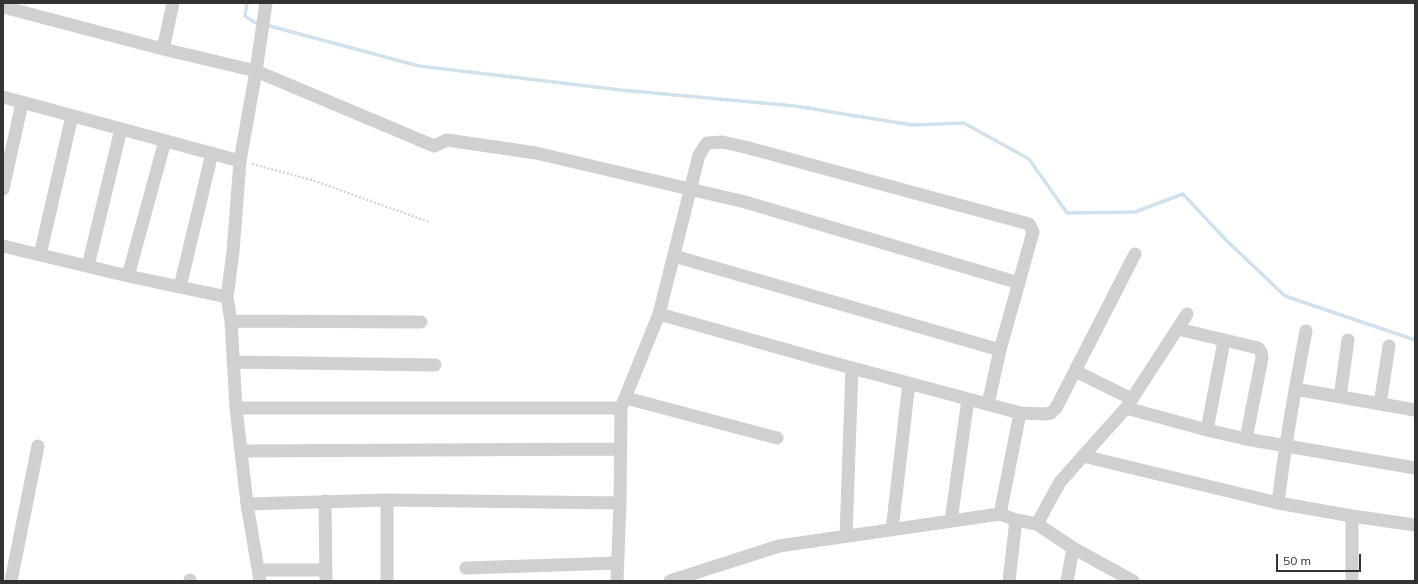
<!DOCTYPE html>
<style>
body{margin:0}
#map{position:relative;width:1418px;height:584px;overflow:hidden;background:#fff;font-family:Mulish,sans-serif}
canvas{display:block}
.frame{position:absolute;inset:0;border:4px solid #333;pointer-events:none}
.scale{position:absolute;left:1276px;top:554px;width:85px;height:18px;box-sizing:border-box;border:2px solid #333;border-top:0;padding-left:5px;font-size:12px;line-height:14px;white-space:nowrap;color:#333;-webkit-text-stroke:3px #fff;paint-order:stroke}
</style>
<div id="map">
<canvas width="1418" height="584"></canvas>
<div class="frame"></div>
<div class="scale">50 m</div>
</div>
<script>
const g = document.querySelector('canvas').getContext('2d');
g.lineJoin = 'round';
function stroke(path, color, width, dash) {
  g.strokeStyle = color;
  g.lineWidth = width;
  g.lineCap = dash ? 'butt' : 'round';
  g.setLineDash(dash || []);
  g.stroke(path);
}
stroke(new Path2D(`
 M247 3 245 16 254 22 260 23
 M266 25 419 66 621 90 795 106 912 125 964 123 1029 159 1067 213 1135 212 1183 194 1227 241 1285 296 1415 340`), '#cfe2ee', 3.5);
stroke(new Path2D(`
 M252 164 312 180 429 222`), '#cdcdcd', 2, [2, 2]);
stroke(new Path2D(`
 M3 7 163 49 256 71 434 146 447 140 536 153 745 202 1019 283
 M163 49 173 3
 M3 97 240 161
 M3 189 22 103
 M3 246 128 276 227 297
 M40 255 72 116
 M674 256 1000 350
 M88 266 121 129
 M128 276 165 141
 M180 287 212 153
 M659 314 819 359 1020 413 1000 514
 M231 321 421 322
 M1178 329 1258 348 1261 352 1262 358 1246 439
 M233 362 435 365
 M1075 371 1132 399
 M1295 389 1415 410
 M1340 397 1348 340
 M626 398 777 438
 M1380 404 1389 346
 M236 408H621
 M1126 408 1207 430 1246 439 1415 468
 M1020 413 1045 414 1051 413 1056 408 1135 254
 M1207 430 1224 341
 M242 451 620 449
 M1083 456 1126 408 1187 314
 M387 500V581
 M325 501 326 581
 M1278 503C1285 445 1295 388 1306 331
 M247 504 387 500 620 503
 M1352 516V581
 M951 521 968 399
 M1037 524 1060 482 1083 456 1278 503 1352 516 1415 525
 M892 530 909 383
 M846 536 852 368
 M466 568 618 563
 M258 570H326
 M190 580V581
 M11 581 38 446
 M260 581 247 504 236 408 231 321 227 297 233 252 240 161 256 71 266 3
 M617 581 620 503 621 408 659 314 699 155 707 143 722 142 745 147 1029 224 1033 232 1000 350 988 404
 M670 581 779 546 1000 514 1016 520 1037 524 1073 548 1133 581
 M1009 581 1016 520
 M1067 581 1073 548`), '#d0d0d0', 13);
</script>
